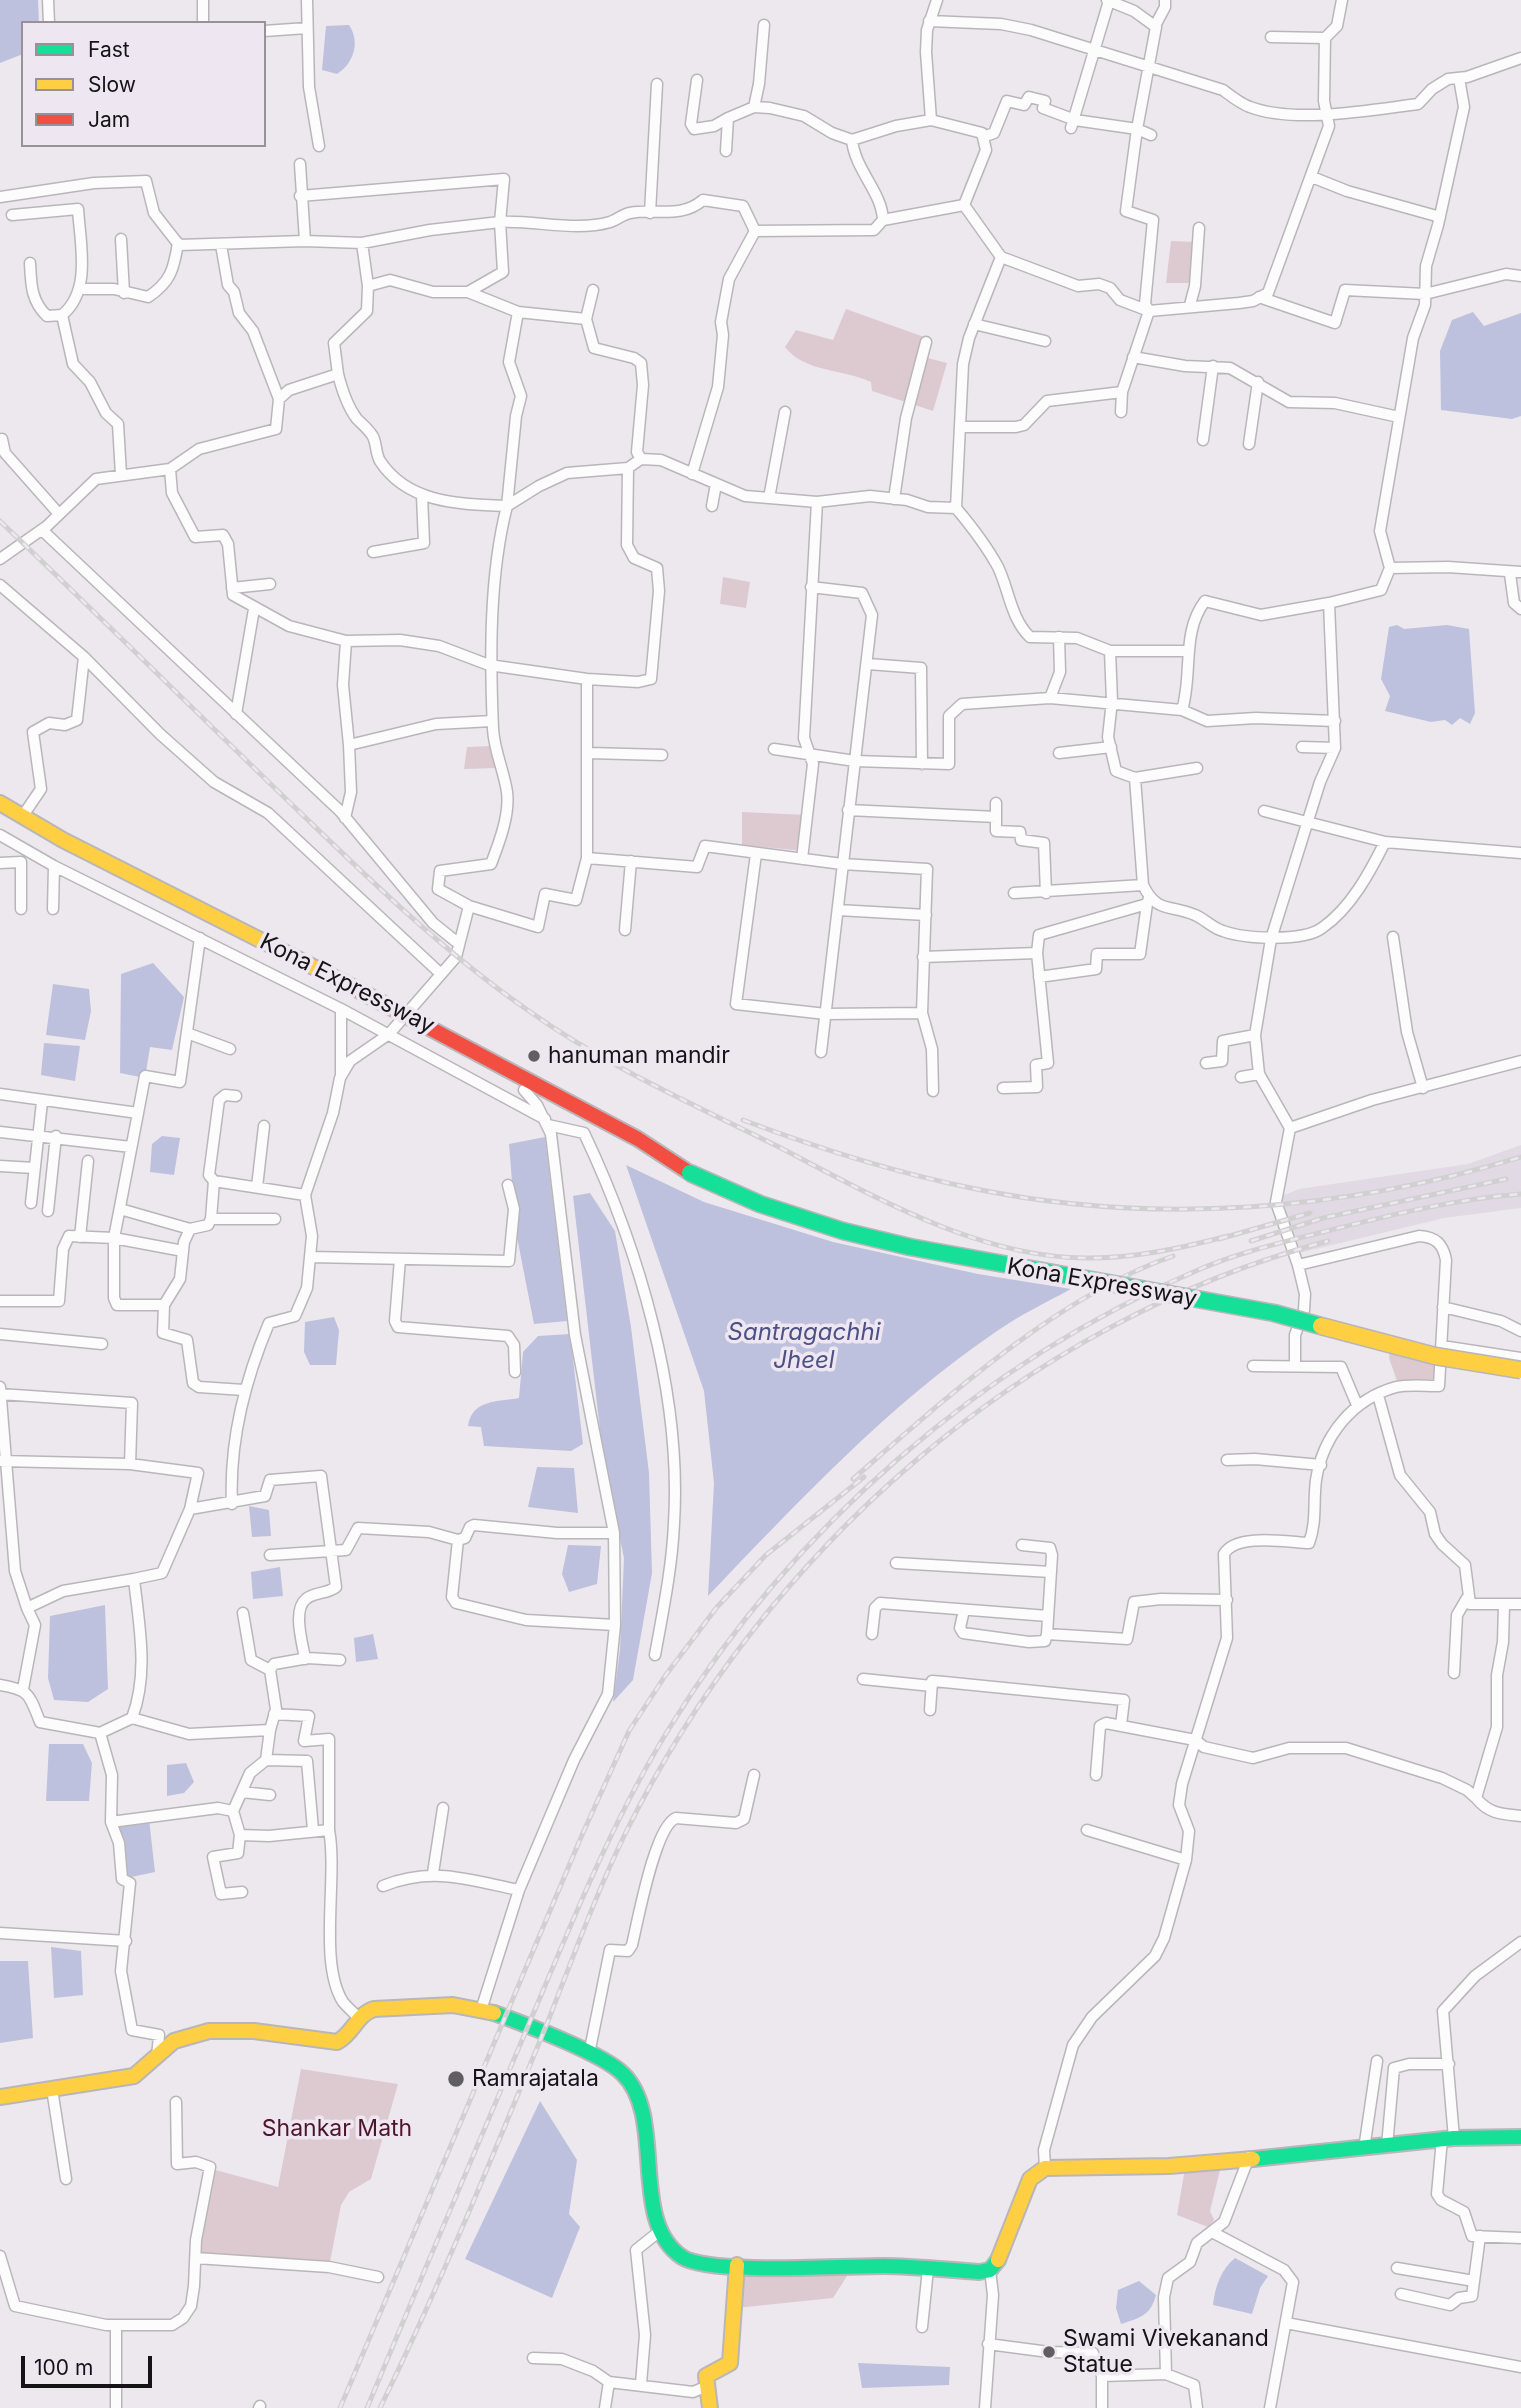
<!DOCTYPE html>
<style>
body{margin:0}
#map{position:relative;width:1521px;height:2408px;overflow:hidden;background:#ede8ee;font-family:Inter,sans-serif}
canvas{display:block}
.legend{position:absolute;left:21px;top:21px;width:245px;height:126px;box-sizing:border-box;background:#eee6f0;border:2px solid #979299;margin:0;padding:9px 12px;list-style:none;font-size:21px;color:#151316}
.legend li{display:flex;align-items:center;gap:14px;height:35px}
.legend b{width:35px;border:2px solid #979299}
.scale{position:absolute;left:21px;top:2356px;width:131px;height:32px;box-sizing:border-box;border:4px solid #151316;border-top:0;padding-left:9px;font-size:21px;line-height:24px;white-space:nowrap;color:#151316;-webkit-text-stroke:5px #eee6f0;paint-order:stroke}
</style>
<div id="map">
<canvas width="1521" height="2408"></canvas>
<ul class="legend">
<li><b style="height:9px;background:#16e098"></b>Fast</li>
<li><b style="height:9px;background:#ffcf43"></b>Slow</li>
<li><b style="height:9px;background:#f24e42"></b>Jam</li>
</ul>
<div class="scale">100 m</div>
</div>
<script>
const g = document.querySelector('canvas').getContext('2d');
g.lineJoin = 'round';
function fill(path, color) {
  g.fillStyle = color;
  g.fill(path, 'evenodd');
}
function stroke(path, color, width, dash) {
  g.strokeStyle = color;
  g.lineWidth = width;
  g.lineCap = dash ? 'butt' : 'round';
  g.setLineDash(dash || []);
  g.stroke(path);
}
function drawText(font, color, halo, rows, align = 'center') {
  g.font = font + ' Inter,sans-serif';
  g.lineWidth = 7;
  g.setLineDash([]);
  g.textBaseline = 'middle';
  g.strokeStyle = halo;
  g.fillStyle = color;
  for (const [text, x, y, turn = 0] of rows) {
    g.save();
    g.translate(x, y);
    g.rotate((+turn || 0) * Math.PI / 180);
    g.textAlign = isNaN(turn) ? turn : align;
    if (halo) g.strokeText(text, 0, 0);
    g.fillText(text, 0, 0);
    g.restore();
  }
}
fill(new Path2D(`
 M1521 1145V1208L1444 1218 1295 1254 1282 1196 1299 1189 1468 1164Z`), '#e1d9e3');
fill(new Path2D(`
 M1171 241 1196 242 1192 283H1166Z
 M846 309 927 338 920 356 947 363 933 411 872 391 871 382C843 369 804 372 785 347L796 330 833 340Z
 M723 577 750 582 746 608 720 604Z
 M492 746 497 768 464 769 467 747Z
 M742 812 807 815 804 851 742 845Z
 M1390 1348 1437 1358 1433 1379 1397 1381 1389 1358Z
 M301 2069 398 2084 371 2179 349 2192 341 2205 329 2267 197 2257 212 2169 278 2187Z
 M1185 2168 1220 2170 1210 2211 1214 2220 1208 2227 1177 2215Z
 M739 2268H852L833 2298 736 2308Z`), '#ddcad1');
fill(new Path2D(`
 M0 0H38L39 23H23V54L0 63Z
 M349 25C361 43 353 64 337 74L322 70 326 26Z
 M1473 312 1484 326 1521 313V416L1512 419 1441 410 1440 351 1452 320Z
 M1397 625 1404 629 1447 625 1469 629 1475 713 1470 724 1460 718 1452 725 1445 720 1431 722 1385 711 1390 696 1381 679 1389 627Z
 M153 963 184 997 172 1050 150 1047 145 1078 120 1073 121 974Z
 M53 984 89 989 91 1011 85 1040 46 1035Z
 M44 1043 80 1046 75 1081 41 1075Z
 M162 1136 180 1138 174 1175 150 1172 152 1144Z
 M545 1137 567 1321 534 1324 516 1232 509 1144Z
 M626 1165 704 1202 833 1242 978 1274 1071 1289C1047 1302 1020 1315 997 1331 888 1405 799 1501 708 1596L714 1483 704 1391Z
 M590 1193 615 1231 631 1327 649 1473 652 1573 633 1680 613 1702 620 1650 624 1558 603 1456 573 1196Z
 M334 1317 339 1330 336 1365H310L304 1352 305 1322Z
 M570 1334 583 1444 571 1451 484 1446 481 1427 468 1426C472 1399 498 1402 519 1398L523 1352 538 1336Z
 M537 1467 574 1468 578 1513 528 1507Z
 M249 1506 269 1510 271 1536 252 1537Z
 M568 1545 601 1546 597 1584 569 1592 562 1574Z
 M280 1567 283 1596 253 1599 251 1572Z
 M105 1605 108 1689 88 1702 54 1700 48 1678 50 1616Z
 M373 1634 378 1659 356 1662 354 1638Z
 M49 1744H83L92 1763 89 1801H46Z
 M186 1763 194 1782 184 1793 167 1796V1765Z
 M149 1819 155 1872 122 1879 119 1843 109 1825Z
 M51 1947 81 1951 83 1995 54 1998Z
 M0 1961H28L33 2038 0 2043Z
 M540 2101 577 2160 569 2214 580 2227 552 2298 465 2259Z
 M1235 2258 1268 2276 1260 2288 1252 2314 1213 2305C1215 2287 1221 2269 1235 2258Z
 M1139 2281 1156 2295C1151 2315 1140 2318 1121 2324L1116 2308 1118 2290Z
 M858 2363 950 2367 949 2385 862 2388Z`), '#bec1de');
const street = new Path2D(`
 M48 0 49 23
 M203 0V23
 M307 0 309 87 319 146
 M1107 0 1134 11 1156 27 1137 129 1126 211 1153 220 1145 304 1149 311 1122 392 1121 412
 M929 21 1001 24 1031 30 1223 90C1231 96 1241 104 1250 107 1295 124 1371 110 1418 104L1432 89 1448 79 1467 77 1521 58
 M1155 26 1165 7V0
 M264 31 307 28
 M1271 37 1325 38
 M697 80 691 124 694 129 714 126 728 118
 M754 107 759 84 764 25
 M931 120 926 52 927 30 937 0
 M1071 128 1109 1
 M983 137 994 133 1007 101 1024 105 1029 97 1045 101 1043 108 1075 120 1137 129 1151 135
 M852 140C855 170 882 192 883 220L964 205 1001 257 969 338 963 364 956 508
 M726 151 728 118 754 107 770 108 804 116 832 133 852 140 896 126 931 120 982 133 986 150 964 205
 M300 164 305 241
 M1312 177 1347 191 1440 217
 M0 197 94 183 146 181 154 213 179 245 305 241 362 243 430 230 500 222 504 179 300 196
 M650 213 657 84
 M12 215 78 209C80 243 92 291 62 315L73 364 90 382 106 413 118 424 121 475
 M121 239 124 293
 M362 243 368 286
 M221 245 228 285 234 292 239 313 253 331 279 399
 M1001 257 1078 286 1099 284 1110 288 1120 300 1149 311 1239 303 1253 301 1268 293 1329 126 1324 101 1325 38 1337 26 1342 0
 M30 263C31 284 31 301 47 316L62 315
 M81 289H114L148 297C171 282 174 268 178 243
 M468 292 503 272 500 222C536 220 576 232 610 222 617 220 623 214 630 213 656 208 681 219 703 200L743 206 755 231 874 230 883 220
 M1259 297 1335 323 1345 290 1425 294 1506 274 1521 276
 M1190 305 1195 286 1199 228
 M586 319 593 290
 M974 324 1045 341
 M1133 357 1185 366 1230 368 1289 402 1335 403 1399 417
 M338 374 334 343 367 311 368 286 390 280 433 292H468L518 312 586 319 594 348 634 358 641 363 643 385 637 452 641 459
 M961 427H1016L1024 425 1047 401 1122 392
 M2 439 5 453 59 514
 M1203 440 1213 366
 M1249 444 1258 382
 M170 469 172 493 195 537 223 535 228 544 233 595 289 626 346 641 400 640 439 646 489 665 587 679 638 682 651 679 659 591 657 568 634 558 627 545 628 468
 M692 474 718 387 723 335 721 322 729 279 755 231
 M769 498 785 412
 M894 499 906 418 926 342
 M507 506 539 486 567 473 628 468 641 459 661 460 745 496 817 502 870 496 907 500 928 507 956 508C972 527 986 545 998 567 1009 590 1011 619 1030 637L1077 638 1110 651 1112 701 1108 737 1116 771 1135 778 1143 885C1157 914 1170 904 1195 915 1205 919 1212 928 1223 931 1245 939 1303 942 1322 928 1351 908 1370 872 1385 842
 M507 506 516 416 521 396 509 362 518 312
 M712 506 716 484
 M42 530 340 811 433 923 459 944
 M373 552 424 543 422 496
 M0 559 47 526 96 479 170 469 199 449 276 429 279 399 289 390 338 374C342 390 347 406 357 419 362 424 368 429 372 435 377 442 375 453 380 461 408 504 460 504 507 506 489 576 490 658 493 729 494 750 504 771 507 792 510 815 499 843 491 864L440 871 438 889 469 906 538 927 545 894 576 900 587 858V679
 M1390 568 1448 567 1521 572
 M1510 574 1514 603 1521 609
 M0 585 84 657 160 734 214 782 268 813 441 974
 M811 587 862 593 872 615 821 1052
 M232 588 270 584
 M346 641 343 685 349 745 436 724 492 721
 M1110 651H1188
 M868 664 921 668 922 764
 M1050 698 1060 672 1059 637
 M1182 710C1193 675 1181 632 1205 601L1261 615 1329 603 1381 590 1390 568 1380 531 1413 338 1425 305 1426 266 1438 225 1464 107 1459 78
 M236 714 254 609
 M1302 747 1335 748
 M774 749 855 761 949 764V716L962 704 1050 698 1182 710 1207 721 1256 718 1335 721
 M589 753 662 755
 M1059 753 1111 747
 M1135 778 1197 768
 M996 803V831L1020 832 1021 840 1044 843 1046 893
 M848 810 996 817
 M1264 811 1385 842 1521 853
 M22 817 41 789 33 732 49 723 65 725 77 720 84 657
 M345 818 351 792 349 745
 M0 835 54 866 341 1009 545 1119
 M756 854 736 1004 826 1014 922 1013
 M587 858 697 867 705 846 842 864 927 869 922 1013 932 1049 933 1091
 M802 859 813 764 804 738 817 502
 M0 863 21 862V909
 M1014 893 1143 885
 M53 909 54 866
 M838 910 926 915
 M625 930 631 861
 M1393 937 1407 1032 1423 1088
 M923 957 1037 953 1039 935 1147 904 1149 898
 M1039 977 1096 969 1097 954H1140L1147 904
 M187 1033 230 1049
 M1206 1063 1222 1061 1223 1041 1255 1035
 M341 1074V1009
 M1241 1077 1259 1074
 M1003 1088 1037 1087 1036 1065 1048 1063 1037 953
 M0 1094 138 1113 114 1238V1298L117 1305H164
 M138 1113 145 1076 180 1082 200 938
 M548 1125 584 1133C639 1249 682 1394 674 1523 672 1568 663 1611 655 1655
 M1290 1128 1259 1074 1255 1035 1271 939 1320 782 1335 748 1329 603
 M0 1132 131 1147
 M0 1166 34 1168
 M214 1181 209 1175 219 1100 225 1095 236 1096
 M257 1187 264 1126
 M31 1203 42 1102
 M120 1209 190 1229
 M48 1211 56 1136
 M211 1219H275
 M80 1237 88 1161
 M310 1257 509 1261 514 1209 508 1185
 M400 1259 395 1321 398 1327 508 1336 514 1345 515 1372
 M0 1301H59L63 1249 69 1236 114 1238 183 1251
 M1443 1307 1501 1321 1521 1331
 M0 1334 102 1344
 M1442 1346 1521 1358
 M1295 1364V1335L1304 1310 1305 1294 1298 1265
 M1253 1366 1341 1367 1357 1405
 M0 1387 15 1571 27 1608 63 1591 134 1579
 M244 1390 199 1387 193 1383 187 1340 163 1333 164 1305 180 1279 184 1242 190 1229 208 1225 211 1219 214 1181 305 1195
 M0 1394 132 1403 130 1464
 M1378 1395 1400 1475 1430 1512 1435 1534 1442 1544 1465 1565 1470 1604H1521
 M1227 1460 1255 1459 1321 1465
 M1 1461 130 1464 198 1473 190 1509
 M232 1504C229 1442 245 1380 269 1323L295 1316 307 1288 312 1236 305 1195 333 1113 340 1078 350 1061 389 1034 456 957 469 906
 M458 1540 452 1597 456 1603 526 1620 615 1625
 M1022 1545 1050 1548 1052 1555 1047 1634 1127 1639 1134 1602 1161 1599 1227 1600
 M270 1555 346 1550 358 1528 429 1532 458 1540 465 1538 470 1527 474 1525 557 1533H614
 M896 1563 1051 1572
 M1504 1605 1503 1642 1497 1675V1727L1476 1798C1489 1814 1502 1814 1521 1816
 M964 1610 960 1628 963 1633 1029 1642 1045 1641 1047 1634
 M243 1613 251 1660 270 1670
 M872 1634 875 1608 880 1603 1048 1616
 M1454 1673 1457 1615 1467 1598
 M863 1679 932 1686
 M0 1685C30 1690 29 1694 40 1722L100 1733 112 1775 111 1822 119 1843 122 1879 130 1883 121 1971 132 2030 159 2035 157 2057
 M23 1689 35 1625 27 1608
 M930 1710 932 1681 944 1682 1124 1700 1121 1725
 M274 1714 309 1716 304 1741 329 1739V1830
 M132 1718 189 1734 270 1730 276 1709 270 1670 274 1664 308 1658 340 1660
 M100 1733 132 1718C149 1673 139 1625 134 1579L162 1573 190 1509 265 1496 270 1480 321 1476 336 1587C327 1594 314 1592 306 1599 292 1610 303 1645 305 1659
 M266 1760 307 1761 313 1830
 M1096 1775 1100 1726 1106 1723 1195 1740 1204 1747 1253 1758 1289 1748H1346L1442 1778 1467 1790 1476 1798
 M242 1792 270 1795
 M233 1811 250 1773 266 1760 270 1730
 M111 1822 218 1808 233 1811 240 1835
 M1087 1830 1186 1860
 M433 1873 443 1808
 M383 1886C433 1866 469 1880 519 1890
 M242 1892 221 1894 213 1857 238 1853 240 1835 269 1836 329 1830C338 1878 318 1963 343 2002 347 2007 354 2013 358 2017
 M0 1933 126 1941
 M482 2007 519 1890 574 1760 608 1694 615 1625 614 1533 575 1335 551 1134 537 1105 524 1090
 M589 2054 610 1950 628 1951 632 1945C638 1920 655 1826 676 1818L736 1823 744 1819 754 1775
 M52 2089 66 2179
 M1454 2138 1443 2011 1475 1976 1521 1942
 M1442 2139 1437 2194 1441 2200 1464 2212 1472 2236 1521 2238
 M1387 2146 1394 2068 1409 2064H1449
 M1364 2149 1377 2061
 M1045 2168 1044 2150 1073 2045 1092 2017 1155 1956 1164 1938 1186 1860 1189 1831 1179 1805 1182 1784 1227 1638 1224 1554C1236 1533 1287 1542 1309 1543 1317 1522 1313 1502 1316 1480 1323 1435 1353 1399 1396 1387 1409 1384 1425 1386 1439 1386L1446 1260C1443 1244 1436 1237 1419 1236L1298 1265 1276 1202 1290 1128 1372 1100 1521 1061
 M1212 2232 1284 2270 1293 2282 1270 2408
 M0 2256 15 2306 106 2325H172L183 2318 191 2306 194 2286 196 2240 210 2167 196 2162 177 2164 176 2102
 M196 2258 329 2267 378 2277
 M1397 2268 1474 2281
 M1401 2294 1450 2305 1459 2298 1472 2296 1480 2236
 M1286 2323 1521 2367
 M922 2327 928 2269
 M988 2344 1049 2352 1093 2353 1102 2376V2408
 M533 2358 562 2359 593 2371 609 2382 693 2392 705 2387
 M1166 2374 1164 2297 1168 2278 1190 2262 1197 2243 1224 2222 1249 2157
 M1102 2376 1166 2374 1194 2385 1197 2408
 M641 2384 645 2335 636 2250 661 2230
 M116 2408V2325
 M259 2408 260 2406
 M605 2408 609 2382
 M985 2408 993 2295 990 2270`);
const fast = new Path2D(`
 M494 2013C522 2023 604 2054 623 2074 667 2117 628 2221 682 2257 709 2275 845 2266 883 2266 915 2266 947 2270 979 2272L990 2270 998 2260
 M1253 2159 1454 2138 1521 2137`);
const slow = new Path2D(`
 M0 803 63 840 343 982
 M0 2097 134 2076 174 2041 209 2031H254L337 2042C353 2034 356 2015 374 2009L453 2005 494 2013
 M998 2260 1030 2179 1045 2168 1169 2166 1253 2159
 M710 2408 706 2376 730 2363 737 2265`);
const jam = new Path2D(`
 M343 982 638 1139 690 1173`);
stroke(street, '#b9b6ba', 13);
stroke(fast, '#b9b6ba', 18);
stroke(slow, '#b9b6ba', 18);
stroke(jam, '#b9b6ba', 18);
stroke(street, '#fcfcfc', 10);
stroke(fast, '#16e098', 14);
stroke(slow, '#ffcf43', 14);
stroke(jam, '#f24e42', 14);
const rail = new Path2D(`
 M0 521C95 612 188 704 283 796 361 871 439 949 529 1011 606 1066 693 1104 777 1146 871 1195 980 1259 1089 1258 1136 1258 1182 1248 1228 1236
 M743 1120C817 1148 893 1172 971 1188 1152 1226 1346 1211 1521 1157
 M1219 1239 1310 1213
 M1251 1241 1323 1218 1506 1179
 M853 1479C945 1399 1057 1296 1173 1256
 M340 2408 582 1835 629 1731 665 1676 717 1607 766 1555 864 1477
 M367 2408C421 2278 476 2149 531 2019 573 1920 613 1819 670 1727 793 1527 982 1362 1198 1270 1239 1252 1284 1242 1327 1231 1390 1215 1456 1199 1521 1194
 M380 2408C440 2285 492 2158 544 2031 570 1966 594 1898 625 1834 764 1552 1021 1323 1328 1241`);
stroke(rail, '#d1d0d1', 5);
stroke(rail, '#eee6f0', 2.5, [8]);
const fastBridge = new Path2D(`
 M690 1173 760 1204 843 1231 910 1247 1274 1313 1321 1326`);
const slowBridge = new Path2D(`
 M1321 1326 1435 1356 1521 1370`);
stroke(fastBridge, '#b9b6ba', 19, []);
stroke(slowBridge, '#b9b6ba', 19, []);
stroke(fastBridge, '#16e098', 16);
stroke(slowBridge, '#ffcf43', 16);
for (const [x, y, r, color] of [
 [534,1056,7,"#615e62"],
 [456,2079,9,"#615e62"],
 [1049,2352,7,"#615e62"]
]) {
  const dot = new Path2D();
  dot.arc(x, y, r, 0, 2 * Math.PI);
  g.fillStyle = color;
  g.fill(dot);
  stroke(dot, '#eee6f0', 2.5);
}
drawText('23px', '#151316', '#eee6f0', [
 ["Kona Expressway",347,984,27],
 ["Kona Expressway",1102,1283,10]
]);
drawText('23px', '#151316', '#eee6f0', [
 ["hanuman mandir",548,1056],
 ["Ramrajatala",472,2079],
 ["Swami Vivekanand",1063,2339],
 ["Statue",1063,2365]
], 'left');
drawText('23px', '#4d152a', '#eee6f0', [
 ["Shankar Math",337,2129]
]);
drawText('italic 24px', '#4d5286', '#eee6f0', [
 ["Santragachhi",804,1333],
 ["Jheel",804,1361]
]);
</script>
